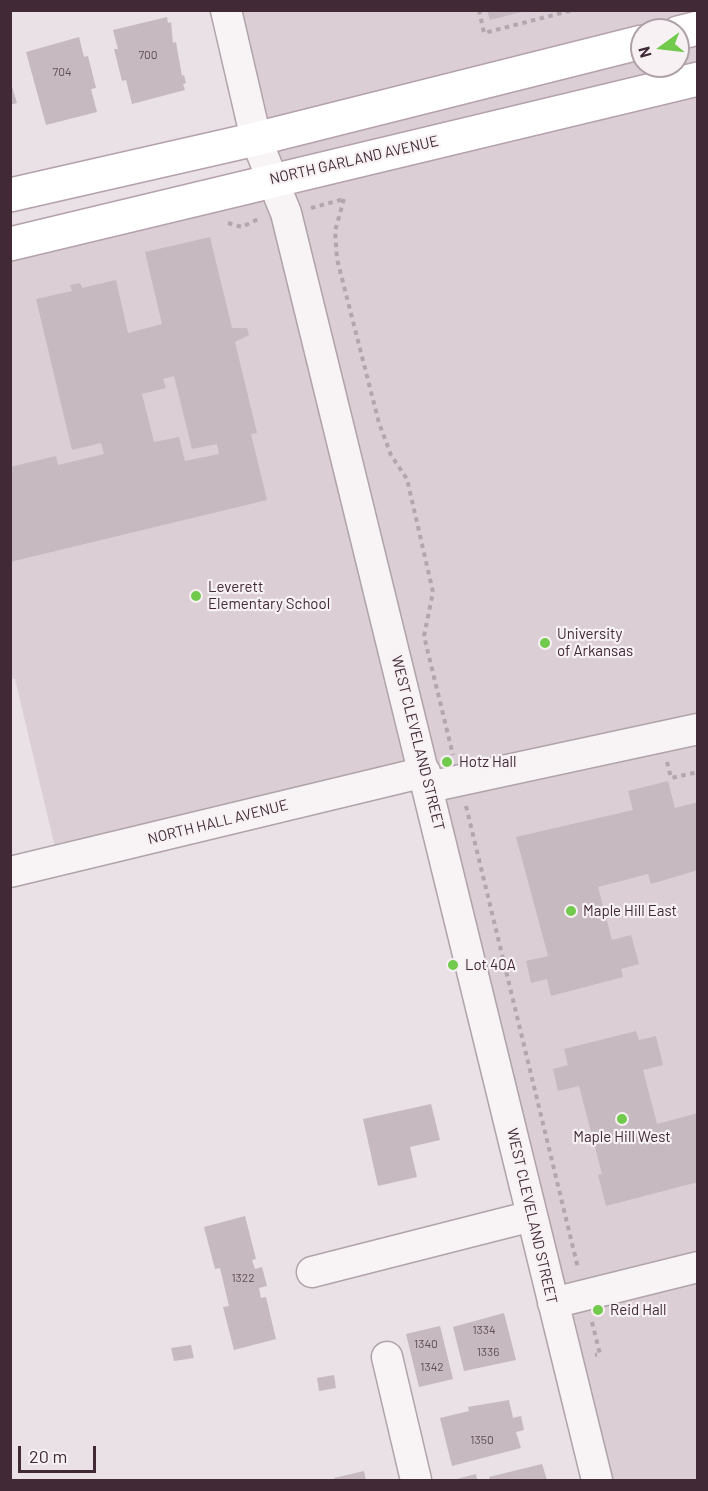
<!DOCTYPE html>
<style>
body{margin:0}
#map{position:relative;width:708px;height:1491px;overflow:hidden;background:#e9e1e6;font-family:Barlow,sans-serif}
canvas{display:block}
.frame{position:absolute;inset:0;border:12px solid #412a36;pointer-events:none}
.north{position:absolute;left:630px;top:18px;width:60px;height:60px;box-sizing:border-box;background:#f7f1f4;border:2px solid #aea1a8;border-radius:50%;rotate:255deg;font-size:16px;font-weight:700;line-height:24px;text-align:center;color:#412a36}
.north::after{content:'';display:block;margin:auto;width:21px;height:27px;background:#71ca4b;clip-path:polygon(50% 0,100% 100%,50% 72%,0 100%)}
.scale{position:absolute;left:18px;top:1446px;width:78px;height:27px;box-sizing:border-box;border:3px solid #412a36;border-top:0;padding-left:8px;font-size:18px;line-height:21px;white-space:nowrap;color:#412a36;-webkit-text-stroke:4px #f7f1f4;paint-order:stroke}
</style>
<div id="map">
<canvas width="708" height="1491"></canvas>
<div class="frame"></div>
<div class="north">N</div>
<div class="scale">20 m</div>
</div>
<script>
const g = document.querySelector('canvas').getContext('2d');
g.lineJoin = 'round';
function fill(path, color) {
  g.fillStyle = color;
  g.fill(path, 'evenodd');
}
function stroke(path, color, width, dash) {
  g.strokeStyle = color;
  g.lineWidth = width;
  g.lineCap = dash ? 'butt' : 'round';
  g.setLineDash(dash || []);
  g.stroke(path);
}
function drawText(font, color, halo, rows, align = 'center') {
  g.font = font + ' Barlow,sans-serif';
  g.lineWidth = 4.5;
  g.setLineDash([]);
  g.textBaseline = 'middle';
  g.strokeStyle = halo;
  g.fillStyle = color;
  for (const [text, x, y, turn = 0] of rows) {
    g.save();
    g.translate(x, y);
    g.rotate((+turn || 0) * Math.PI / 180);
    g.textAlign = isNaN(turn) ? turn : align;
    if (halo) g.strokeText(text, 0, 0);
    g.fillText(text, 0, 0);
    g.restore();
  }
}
fill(new Path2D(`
 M226 11H697V1480H597L425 772 58 860 15 679H11L10 244 271 180ZM642 30H678V66H642Z`), '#dbcfd5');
fill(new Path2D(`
 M487 10H525V11L490 20Z
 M167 17 168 23 171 22 173 43 176 42 182 76 184 75 186 83 183 84 185 90 132 104 126 80 122 81 114 49H118L113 30Z
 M79 37 84 57 88 56 96 88 91 89 97 112 46 125 26 52Z
 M10 80 17 103 10 105Z
 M210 237 232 328H247L249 335 235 342 257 433 251 434 267 500 10 562V467L56 456 58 465 104 454 101 443 72 450 36 299 72 291 70 285 80 283 82 288 116 280 128 333 162 324 145 252ZM174 376 192 449 217 444 219 454 185 461 179 437 154 442 142 394 166 388 163 379Z
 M668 781 675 808 698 802V870L651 884 648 874 598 887 612 940 631 935 639 964 621 969 623 977 551 996 547 979 531 983 526 961 548 956 516 837 633 810 628 791Z
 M636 1031 639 1040 656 1036 663 1065 643 1070 657 1124 698 1113V1182L606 1206 598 1175 602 1174 579 1086 558 1091 553 1069 568 1065 564 1049Z
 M431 1104 440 1140 410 1147 417 1177 378 1186 363 1119Z
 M245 1216 256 1259 252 1260 255 1269 262 1267 267 1286 259 1288 261 1298 266 1297 276 1339 234 1350 223 1307 229 1306 220 1268 215 1269 204 1227Z
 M504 1313 516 1360 464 1371 453 1327Z
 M440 1326 453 1379 419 1387 406 1334Z
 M191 1345 194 1358 174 1361 171 1348Z
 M334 1375 336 1388 319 1391 317 1378Z
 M509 1400 513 1418 521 1416 524 1430 516 1432 521 1448 452 1466 440 1418 469 1411 468 1407Z
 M542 1464 547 1480H490L489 1477Z
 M364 1471 366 1480H335L334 1478Z
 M476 1474 477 1480H453Z`), '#c6b9c0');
const minor = new Path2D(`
 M226 10 256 139 286 213 597 1480
 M429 787 698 729
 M10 872 425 772
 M312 1272 532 1216
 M553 1303 698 1267
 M387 1357 416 1480`);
const major = new Path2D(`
 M678 33 698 28
 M10 195 256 139 642 42
 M10 244 698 79`);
stroke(minor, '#b0a3aa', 33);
stroke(major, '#b5a1ac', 36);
stroke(new Path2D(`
 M479 10 484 33 573 10
 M344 199 335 231 337 259 379 423 391 455 407 479 433 592 424 636 453 755
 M311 208 344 199
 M228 223 242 227 260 218
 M667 762 671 778 698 772
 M466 806 578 1268
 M592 1322 600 1354 595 1355`), '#b2a7ad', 4, [4.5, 4.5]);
stroke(minor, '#f8f4f6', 30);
stroke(major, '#fff', 33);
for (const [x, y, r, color] of [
 [196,596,6,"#71ca4b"],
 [545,643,6,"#71ca4b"],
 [447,762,6,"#71ca4b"],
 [571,911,6,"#71ca4b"],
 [453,965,6,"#71ca4b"],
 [622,1119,6,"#71ca4b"],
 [598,1310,6,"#71ca4b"]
]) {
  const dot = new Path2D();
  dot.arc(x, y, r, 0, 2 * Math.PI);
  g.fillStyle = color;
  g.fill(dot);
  stroke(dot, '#f7f1f4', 2);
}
drawText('12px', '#624e58', null, [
 ["700",148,55],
 ["704",62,72],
 ["1322",243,1278],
 ["1334",484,1330],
 ["1340",426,1344],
 ["1336",488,1352],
 ["1342",432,1367],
 ["1350",482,1440]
]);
drawText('15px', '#412a36', '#f7f1f4', [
 ["NORTH GARLAND AVENUE",354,160,-13],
 ["WEST CLEVELAND STREET",418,743,76],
 ["NORTH HALL AVENUE",218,822,-14],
 ["WEST CLEVELAND STREET",532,1216,77]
]);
drawText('15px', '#412a36', '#f7f1f4', [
 ["Leverett",208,587],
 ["Elementary School",208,604],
 ["University",557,634],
 ["of Arkansas",557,651],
 ["Hotz Hall",459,762],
 ["Maple Hill East",583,911],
 ["Lot 40A",465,965],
 ["Maple Hill West",622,1137,"center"],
 ["Reid Hall",610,1310]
], 'left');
</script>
